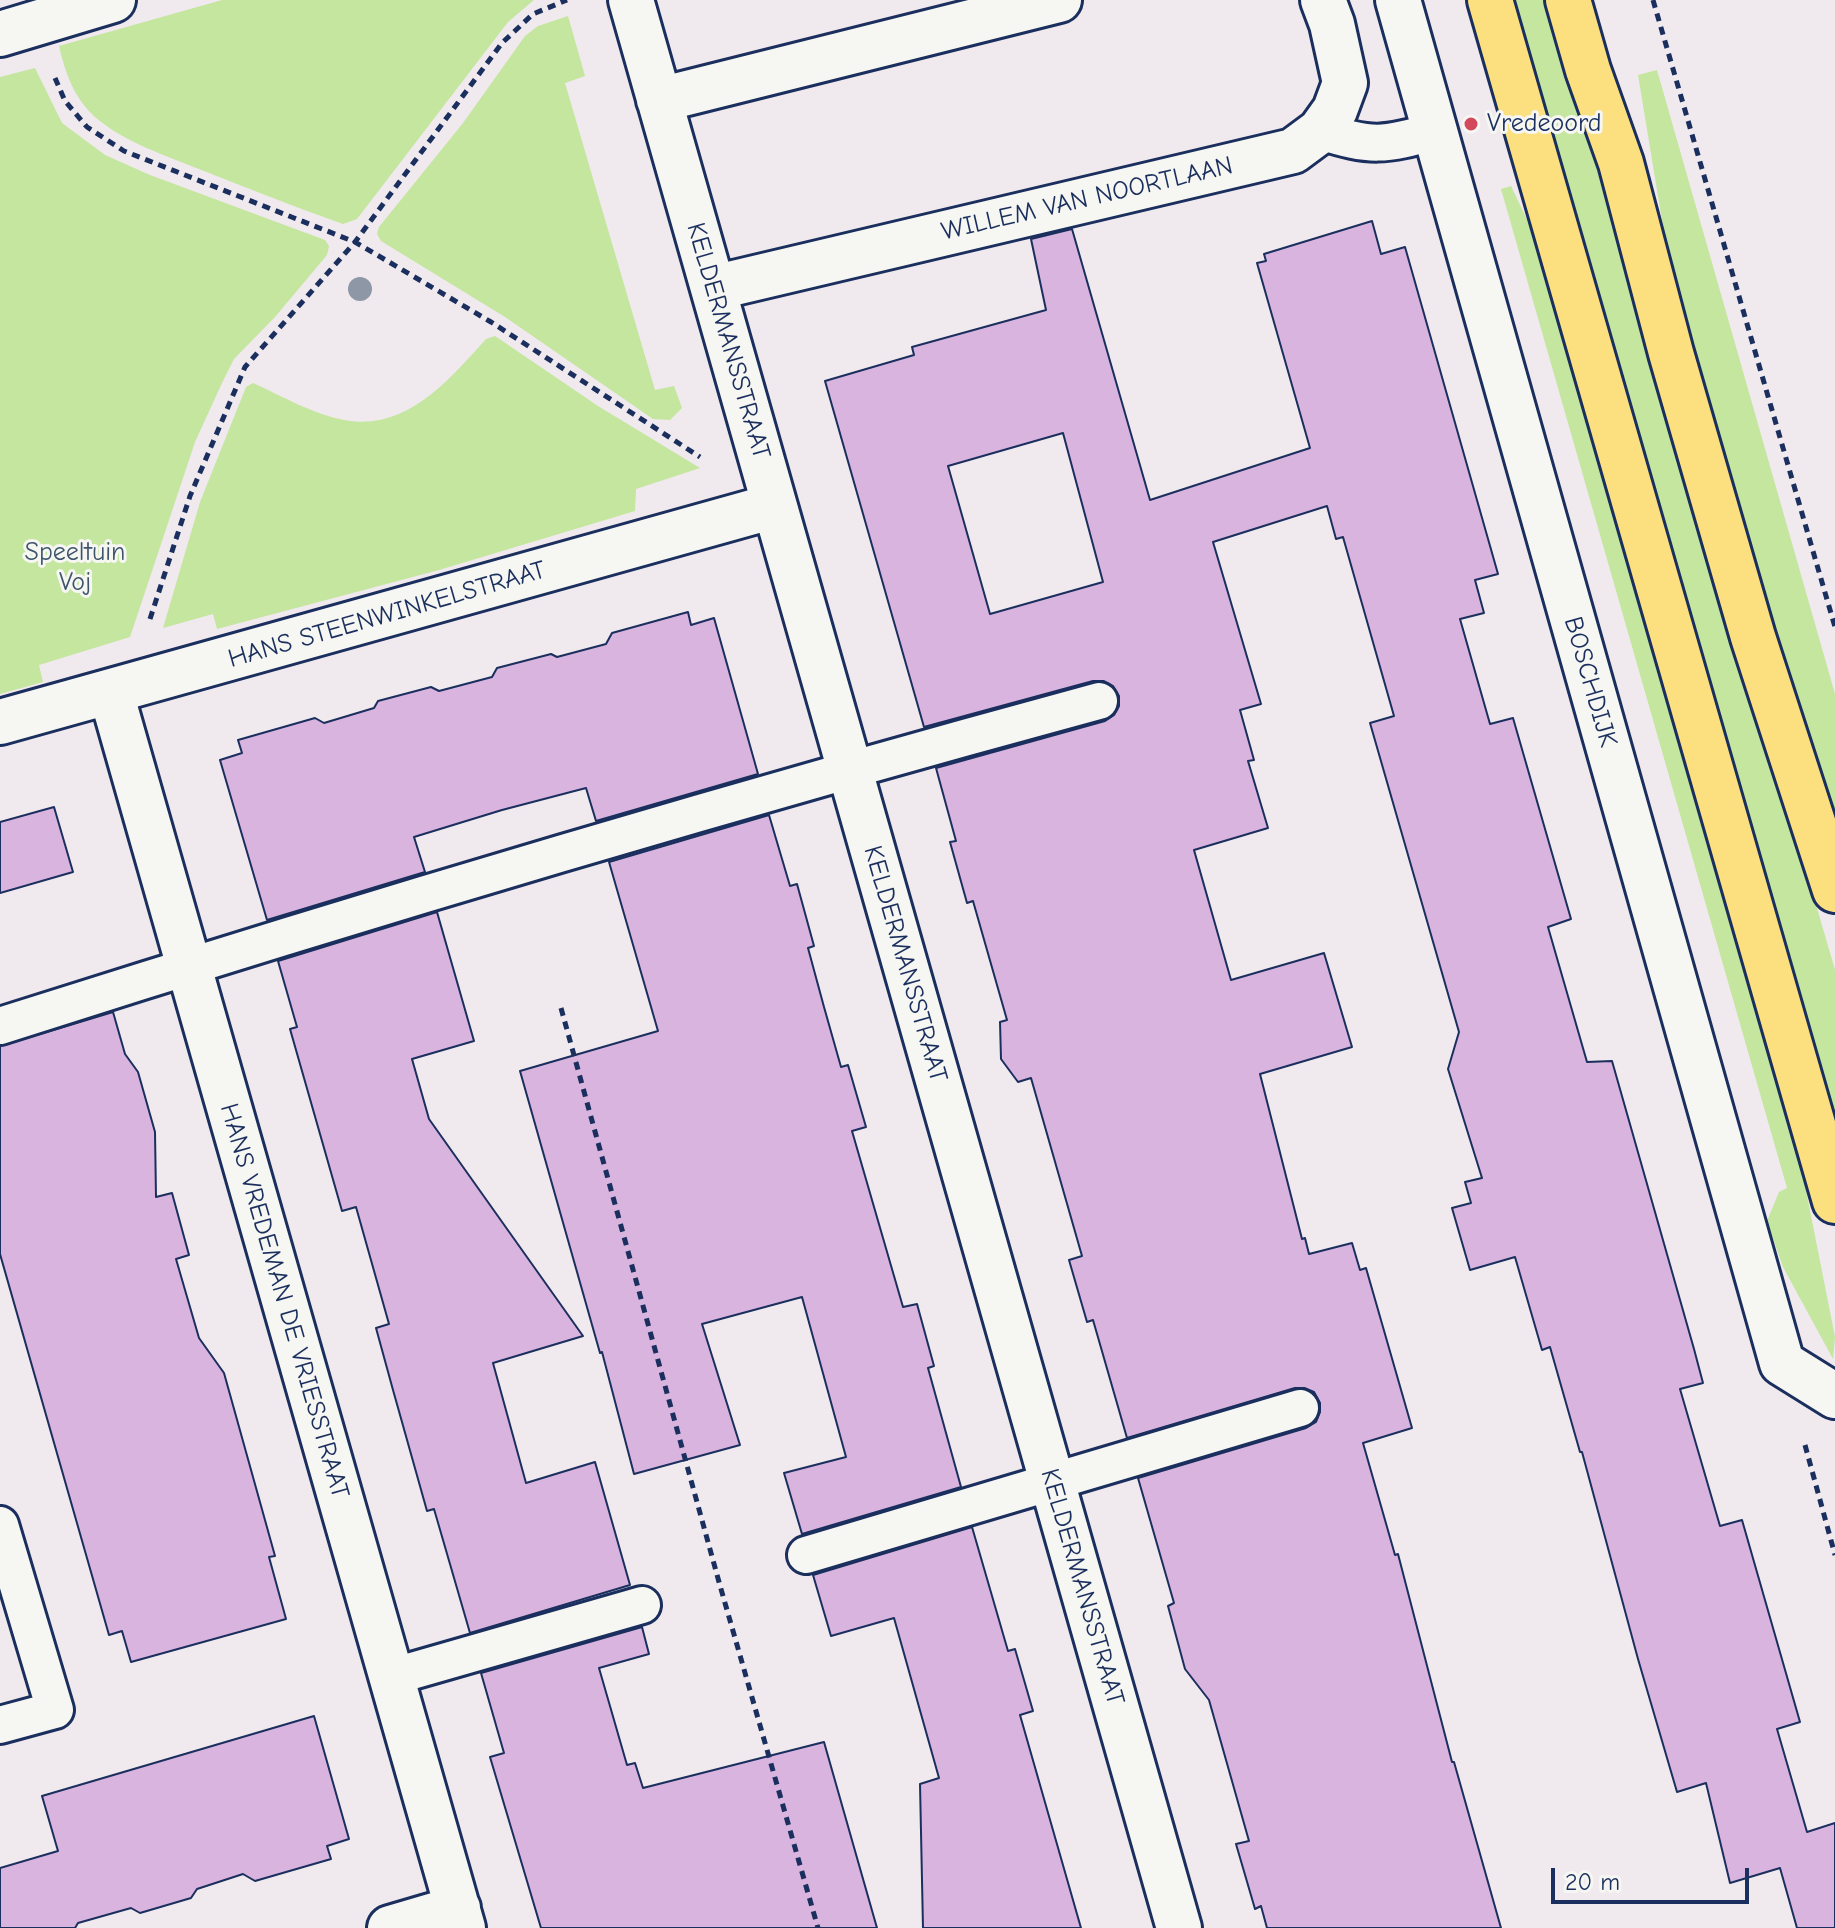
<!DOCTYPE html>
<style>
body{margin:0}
#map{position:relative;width:1835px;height:1928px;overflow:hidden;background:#f0e9ee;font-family:"Comic Neue",sans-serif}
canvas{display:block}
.scale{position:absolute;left:1551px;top:1868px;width:198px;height:36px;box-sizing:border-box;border:4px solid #1b2f5e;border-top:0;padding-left:10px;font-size:24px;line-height:28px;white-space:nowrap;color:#1b2f5e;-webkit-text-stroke:6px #f6f6f2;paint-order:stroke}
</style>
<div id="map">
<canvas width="1835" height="1928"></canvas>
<div class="scale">20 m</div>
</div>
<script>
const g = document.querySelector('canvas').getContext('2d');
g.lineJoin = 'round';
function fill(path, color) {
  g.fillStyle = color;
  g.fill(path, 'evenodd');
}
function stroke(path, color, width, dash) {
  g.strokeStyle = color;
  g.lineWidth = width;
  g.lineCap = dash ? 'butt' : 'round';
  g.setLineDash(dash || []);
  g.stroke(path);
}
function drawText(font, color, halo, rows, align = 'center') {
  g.font = font + ' "Comic Neue",sans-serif';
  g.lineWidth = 6;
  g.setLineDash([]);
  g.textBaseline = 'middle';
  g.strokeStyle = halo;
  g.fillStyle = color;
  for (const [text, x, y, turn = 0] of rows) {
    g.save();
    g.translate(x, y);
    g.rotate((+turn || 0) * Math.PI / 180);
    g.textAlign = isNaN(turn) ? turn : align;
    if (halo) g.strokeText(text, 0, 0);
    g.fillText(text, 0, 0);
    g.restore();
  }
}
fill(new Path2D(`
 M222 0H534L508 22 357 219 343 224C295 207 247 188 199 169 164 155 124 142 95 117 74 98 65 72 59 46Z
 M1507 0H1553L1835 970V1119L1801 1026Z
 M568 16 585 76 565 83 655 390 674 386 682 408 670 420 653 419 505 317 381 241 377 234 379 227 463 123 525 36 538 26Z
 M35 68 62 123 105 155 150 175 325 240 329 246 327 255 275 317 234 359 222 383 195 442 130 637 39 665 43 682 0 694V77Z
 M1657 70 1835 694V844L1679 323 1638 75Z
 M1511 186 1552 272 1796 1140 1835 1337 1833 1359 1783 1267 1767 1221 1779 1192 1787 1188 1501 189Z
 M495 336 598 406 700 468 636 489 635 511 439 570 217 629 213 614 163 628 200 502 246 387 253 383C282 396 312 414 344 420 406 432 449 380 486 339Z`), '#c4e69f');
const building = new Path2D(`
 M1372 221 1381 254 1405 247 1498 574 1475 580 1484 613 1460 619 1490 724 1513 718 1571 919 1548 927 1587 1062 1612 1061 1694 1349 1703 1383 1680 1389 1720 1526 1742 1520 1800 1722 1777 1729 1807 1832 1835 1823V1928H1797L1780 1868 1730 1883 1706 1783 1677 1792 1638 1659 1582 1452H1580L1550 1347 1542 1350 1515 1257 1470 1270 1452 1208 1471 1203 1465 1182 1482 1178 1448 1069 1459 1032 1370 723 1394 716 1343 537 1336 539 1327 506 1213 542 1261 704 1240 710 1254 760 1248 761 1268 828 1194 850 1231 980 1324 953 1352 1047 1260 1074 1302 1239 1305 1238 1309 1254 1352 1243 1360 1270 1366 1268 1412 1428 1363 1443 1395 1555 1398 1554 1452 1762H1454L1501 1928H1267L1261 1906 1255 1909 1236 1844 1249 1841 1209 1700 1185 1669 1168 1606 1174 1603 1138 1478 1306 1428 1316 1422 1320 1412V1403L1314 1392 1304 1388H1295L1127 1438 1093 1320 1087 1322 1069 1260 1082 1256 1031 1078 1018 1082 1001 1059 1000 1022 1007 1020 973 901 967 903 950 842 956 841 936 768 1105 721 1114 715 1119 706V696L1113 686 1104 681H1093L924 727 825 381 914 355 912 347 1046 310 1031 239 1072 229 1150 500 1310 448 1257 263 1266 261 1264 254ZM1063 433 1103 582 990 614 948 466Z
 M688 612 691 625 714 618 758 774 596 821 586 788 502 810 414 837 425 872 267 920 220 760 242 753 238 740 315 718 324 723 374 708 378 701 431 687 439 691 492 677 497 668 551 654 557 657 606 644 612 633Z
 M54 807 73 872 0 893V822Z
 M769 815 790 886 797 884 814 946 808 948 824 1007 841 1067 848 1065 866 1127 852 1131 903 1307 917 1304 934 1366 928 1368 961 1487 802 1534 784 1473 846 1457 802 1297 702 1324 740 1445 634 1474 602 1352 600 1353 520 1071 658 1031 609 862Z
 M437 912 474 1041 412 1059 429 1119 583 1336 493 1363 526 1483 595 1462 630 1585 470 1633 434 1509 427 1511 393 1390 376 1328 389 1324 356 1207 342 1211 290 1029 297 1027 278 961Z
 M113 1012 125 1054 138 1072 155 1132 156 1197 172 1193 189 1255 176 1259 199 1338 224 1373 275 1556 269 1557 286 1619 131 1662 122 1631 109 1635 0 1254V1046Z
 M972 1527 1008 1651 1015 1649 1033 1711 1020 1715 1081 1928H923L920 1784 939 1778 894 1618 831 1636 813 1575Z
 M642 1627 649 1654 599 1668 627 1765 635 1763 643 1788 824 1742 877 1928H541L490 1757 504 1753 481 1673Z
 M314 1716 349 1839 327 1846 331 1859 255 1881 243 1874 197 1889 191 1898 140 1913 131 1908 78 1923 75 1928H0V1868L58 1851 42 1796Z`);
fill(building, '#d9b4de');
stroke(building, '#1b2f5e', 2);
const lane = new Path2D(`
 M1320 131C1371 147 1384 146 1435 131
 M0 1026C364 910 730 801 1099 701
 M0 1525 55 1710 0 1725
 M806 1555 1300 1408
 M391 1677 642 1605`);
const street = new Path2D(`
 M631 0 1179 1928
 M1398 0 1782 1363 1835 1396
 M0 34 113 0
 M659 100 1059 0
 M713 288 1293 151 1320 131 1335 110 1345 83 1332 24 1323 0
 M111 693 463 1928
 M0 722 774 506
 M390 1928 458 1908`);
const primary = new Path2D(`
 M1490 0 1835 1201
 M1568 0 1588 70 1621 163 1671 353 1753 637 1835 890`);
stroke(lane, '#1b2f5e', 42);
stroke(street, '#1b2f5e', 50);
stroke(primary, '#1b2f5e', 50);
stroke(new Path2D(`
 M1653 0 1835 627
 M55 78 65 101 87 127 124 151 355 242 491 322 700 457
 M150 619 190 496 245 367 355 242 502 43 533 14 567 0
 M561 1008 719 1582 818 1928
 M1805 1445 1835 1555`), '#1b2f5e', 5, [8, 6]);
stroke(lane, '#f6f6f2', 36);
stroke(street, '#f6f6f2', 44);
stroke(primary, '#fce080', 44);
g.fillStyle = '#8e97a6';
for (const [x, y] of [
 [360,289]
]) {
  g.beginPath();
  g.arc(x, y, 12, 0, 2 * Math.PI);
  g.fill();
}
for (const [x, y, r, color] of [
 [1471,124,8,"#d1495b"]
]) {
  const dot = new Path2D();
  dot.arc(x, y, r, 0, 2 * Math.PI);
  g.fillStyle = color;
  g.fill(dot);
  stroke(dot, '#f6f6f2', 3);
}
drawText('26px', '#1b2f5e', '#f6f6f2', [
 ["Vredeoord",1487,124]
], 'left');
drawText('26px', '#1b2f5e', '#f6f6f2', [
 ["WILLEM VAN NOORTLAAN",1087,199,-13],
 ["KELDERMANSSTRAAT",728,341,74],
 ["HANS STEENWINKELSTRAAT",387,615,-16],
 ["BOSCHDIJK",1590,682,74],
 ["KELDERMANSSTRAAT",905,964,74],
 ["HANS VREDEMAN DE VRIESSTRAAT",284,1301,74],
 ["KELDERMANSSTRAAT",1082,1587,74]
]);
drawText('26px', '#3d546b', '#f6f6f2', [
 ["Speeltuin",75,553],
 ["Voj",75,583]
]);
</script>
